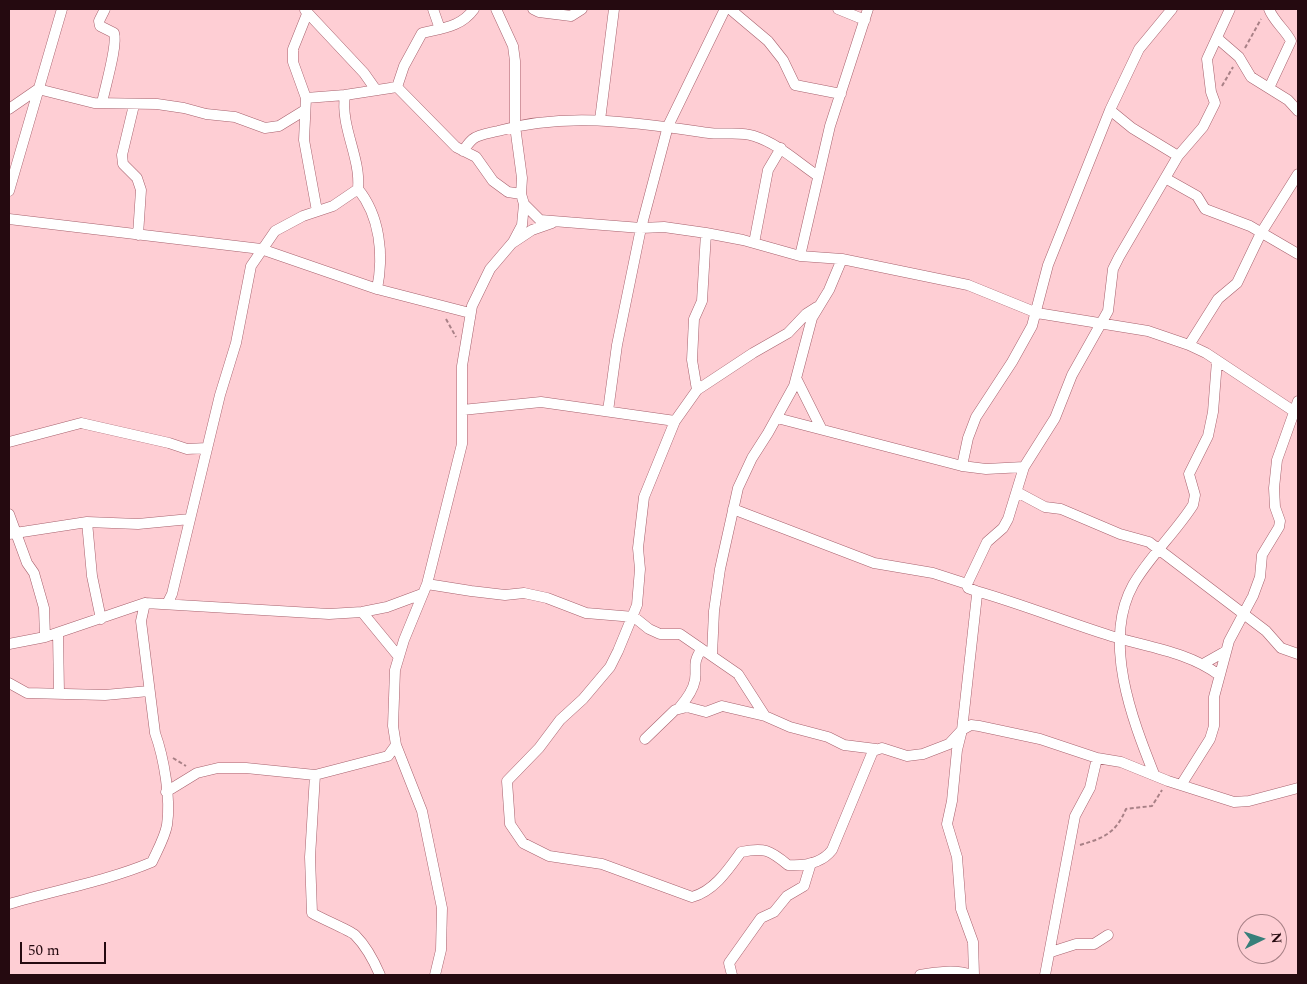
<!DOCTYPE html>
<style>
body{margin:0}
#map{position:relative;width:1307px;height:984px;overflow:hidden;background:#feced4;font-family:Spectral,serif}
canvas{display:block}
.frame{position:absolute;inset:0;border:10px solid #250a10;pointer-events:none}
.north{position:absolute;left:1237px;top:914px;width:50px;height:50px;box-sizing:border-box;background:#feced4;border:1px solid #a78086;border-radius:50%;rotate:86deg;font-size:14px;font-weight:700;line-height:20px;text-align:center;color:#250a10}
.north::after{content:'';display:block;margin:auto;width:18px;height:22px;background:#387f7a;clip-path:polygon(50% 0,100% 100%,50% 72%,0 100%)}
.scale{position:absolute;left:20px;top:942px;width:86px;height:22px;box-sizing:border-box;border:2px solid #250a10;border-top:0;padding-left:6px;font-size:15px;line-height:18px;white-space:nowrap;color:#250a10;-webkit-text-stroke:4px #feced4;paint-order:stroke}
</style>
<div id="map">
<canvas width="1307" height="984"></canvas>
<div class="frame"></div>
<div class="north">N</div>
<div class="scale">50 m</div>
</div>
<script>
const g = document.querySelector('canvas').getContext('2d');
g.lineJoin = 'round';
function stroke(path, color, width, dash) {
  g.strokeStyle = color;
  g.lineWidth = width;
  g.lineCap = dash ? 'butt' : 'round';
  g.setLineDash(dash || []);
  g.stroke(path);
}
const street = new Path2D(`
 M433 9 440 29
 M496 9 513 46 515 61V126L522 178 521 194 524 204 540 220 641 228 664 227 706 233 743 240 800 256 842 259 968 285 1037 313 1148 331 1189 345 1206 353 1298 414
 M533 9 539 12 571 16 582 9
 M730 9 768 41 783 60 795 85 841 94
 M838 9 865 20
 M1269 9C1274 22 1285 29 1291 41L1269 88
 M305 10 364 73 376 90
 M307 14 293 49V62L306 98 304 140 317 211
 M1217 38 1239 57 1251 77 1288 100 1298 111
 M397 87 456 147 476 157 493 181 508 192 521 194
 M306 98 345 95
 M102 103C105 87 118 45 114 33L100 26 99 21 105 9
 M134 105 122 155 123 164 137 178 141 190 138 235
 M9 109 38 89 94 103 157 104 184 108 206 114 235 117 265 128 279 126 305 110
 M1110 110 1132 128 1178 156
 M600 120 614 9
 M463 151C466 147 469 142 473 139 479 134 490 133 498 131 567 111 639 123 709 133 723 135 741 131 754 136 779 144 797 162 818 176
 M1165 178 1197 196 1205 209 1250 226 1298 254
 M358 189C380 216 384 255 377 289
 M9 191 62 9
 M9 219 261 249 377 289 470 313
 M514 242 532 230 552 223
 M754 243 768 170 781 148
 M800 256 830 126 868 9
 M817 307 806 314 788 333 753 353 697 390 675 421 644 497 638 548 640 569 637 605 618 651 610 667 583 699 560 720 539 748 507 781 510 824 523 843 549 856 602 864 692 897C714 891 728 870 741 852 764 847 770 850 788 865 804 866 822 863 832 850L873 751 882 748 907 756 923 754 949 744 962 730 971 725 979 726 1040 739 1097 758 1121 762 1168 781 1234 802 1249 801 1298 788
 M1189 345 1218 299 1237 283 1261 233 1298 174
 M796 378 821 428
 M697 390 692 360 694 319 702 301 706 233
 M462 410 541 402 675 421
 M608 411 617 345 641 228 668 126 725 9
 M777 418 962 466 986 469 1024 467
 M9 442 81 423 169 443 187 449 207 448
 M962 466 968 438 976 417 1012 362 1032 326 1048 265 1110 110 1139 49 1172 9
 M1017 492 1045 507 1061 509 1120 534 1149 542 1266 631 1281 648 1298 654
 M733 509 874 563 933 573 967 584
 M9 514 27 563 34 573 44 608 45 637
 M87 522 92 576 101 619
 M9 534 87 522 138 524 190 519
 M427 584 471 591 505 595 524 593 547 598 586 613 634 617 649 629 660 634H680L738 674 765 716 790 727 828 737 844 745 876 749
 M976 591C1022 604 1066 622 1111 636 1147 647 1189 652 1219 675
 M167 604 172 594 220 395 236 343 251 266 275 231 303 216 333 206 358 189C361 157 340 127 345 95L397 87 404 66 422 33C443 28 461 27 474 9
 M362 612 399 657
 M58 633 59 693
 M9 644 45 637 145 603 329 614 362 612 387 607 422 594
 M712 655 714 611 720 569 738 488 752 458 768 433 794 386 812 318 829 290 842 259
 M1203 664 1226 651
 M9 683 27 693 105 695 149 691
 M679 708C686 700 693 691 695 680 697 666 692 664 701 650
 M645 739 675 710 687 707 706 712 722 706 765 716
 M1154 774C1132 719 1102 641 1133 585 1148 558 1176 532 1193 505L1195 495 1189 474 1208 436 1213 412 1217 361
 M315 775 310 857 312 913C322 919 349 930 355 935 366 946 374 961 380 975
 M1181 785 1210 739 1214 726V697L1229 641 1253 596 1260 577 1262 555 1279 527 1280 521 1275 507 1274 488 1277 460 1298 401
 M166 792 197 773 218 768H246L315 775 388 756 396 745
 M9 904C56 890 107 881 152 862 157 851 165 837 167 825 171 799 164 758 155 733L141 621 145 603
 M1051 952 1076 944H1094L1108 935
 M435 975 441 950 442 908 422 811 396 745 393 726 395 670 404 640 427 584 462 444V366L472 306 490 269 513 242 522 225 524 204
 M732 975 729 963 761 918 774 912 787 896 804 886 811 863
 M920 975C936 972 956 969 972 975
 M974 975 973 942 961 909 957 857 947 824 952 801 957 750 962 730 977 595 976 591 968 588 967 584 987 542 1003 528 1008 519 1024 467 1055 418 1072 375 1108 311 1113 269 1119 257 1178 156 1203 127 1215 103 1211 92 1207 59 1230 9
 M1045 975 1075 816 1090 788 1097 758`);
stroke(street, '#a7616d', 11);
stroke(new Path2D(`
 M1245 48 1261 19
 M1222 86 1233 67
 M446 319 456 337
 M173 758 186 766
 M1080 845C1104 838 1116 833 1126 809L1152 806 1162 790`), '#a88086', 2, [4, 2.5]);
stroke(street, '#fff', 10);
</script>
